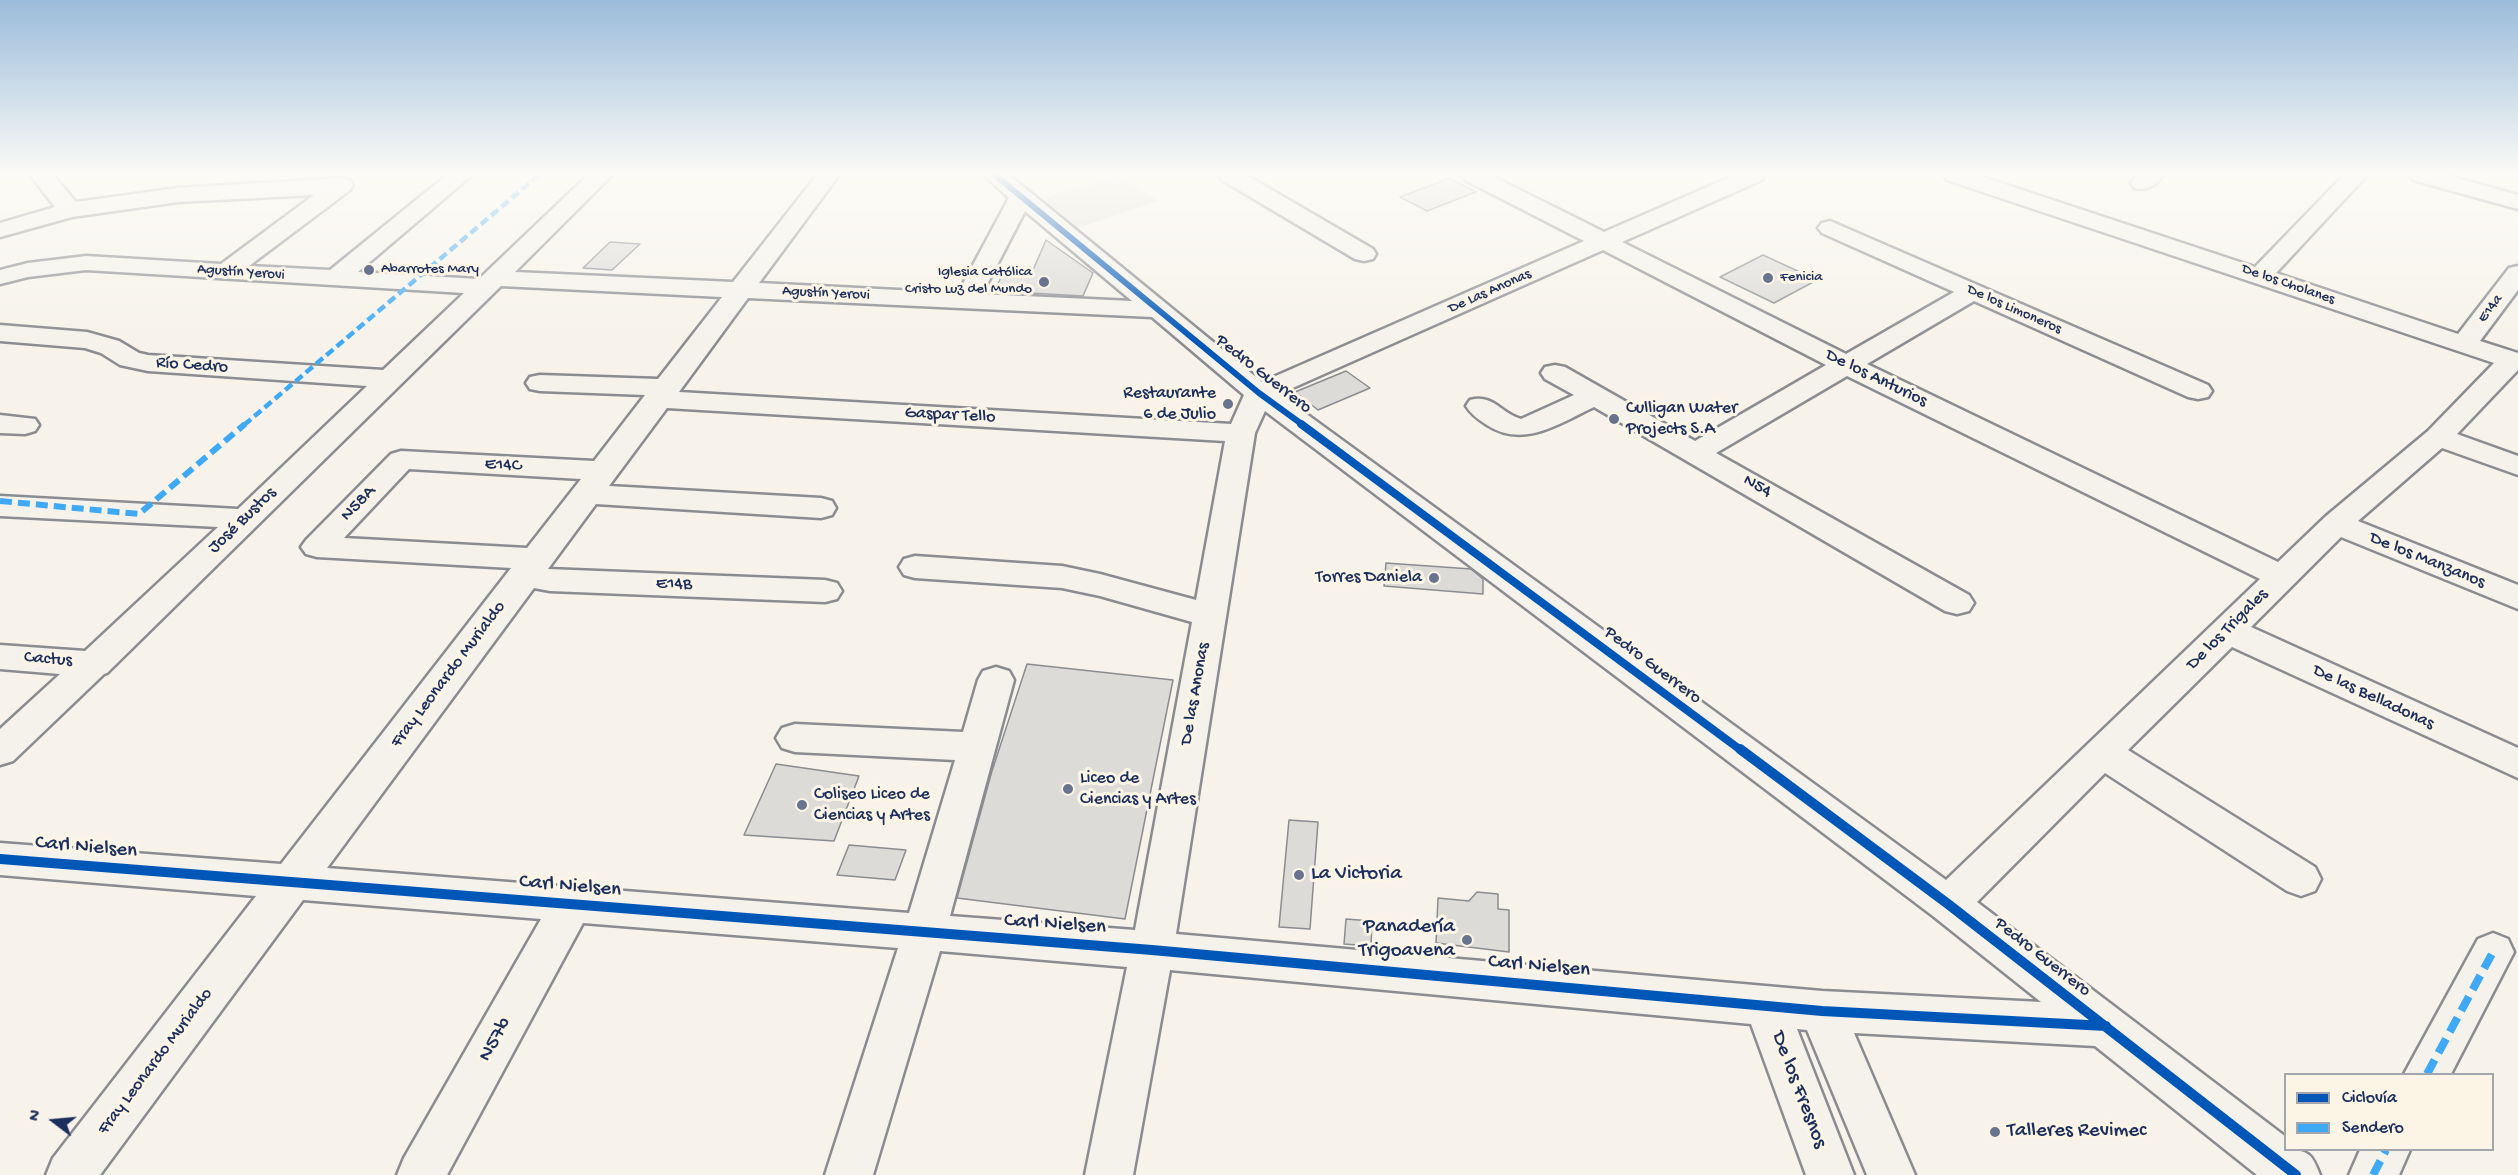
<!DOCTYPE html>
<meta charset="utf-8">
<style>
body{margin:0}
#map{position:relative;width:2518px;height:1175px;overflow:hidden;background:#f7f3ea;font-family:"Gochi Hand",sans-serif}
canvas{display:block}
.legend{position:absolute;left:2284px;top:1073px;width:210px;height:78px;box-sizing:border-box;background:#fcf5e5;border:2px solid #a2a6af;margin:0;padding:8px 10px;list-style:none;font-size:18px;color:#1b2f5e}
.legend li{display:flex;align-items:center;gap:12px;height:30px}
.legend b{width:30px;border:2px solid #a2a6af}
.north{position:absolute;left:24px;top:1091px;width:60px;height:60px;-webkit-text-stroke:4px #fcf5e5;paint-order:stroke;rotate:286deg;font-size:16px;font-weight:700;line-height:24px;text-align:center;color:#1b2f5e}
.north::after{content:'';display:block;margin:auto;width:21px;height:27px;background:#1b2f5e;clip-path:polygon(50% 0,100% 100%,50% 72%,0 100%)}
</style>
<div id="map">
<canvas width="2518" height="1175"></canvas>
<ul class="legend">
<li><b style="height:8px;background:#0057b8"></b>Ciclovía</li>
<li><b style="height:8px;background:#3fa9f5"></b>Sendero</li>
</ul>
<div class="north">N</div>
</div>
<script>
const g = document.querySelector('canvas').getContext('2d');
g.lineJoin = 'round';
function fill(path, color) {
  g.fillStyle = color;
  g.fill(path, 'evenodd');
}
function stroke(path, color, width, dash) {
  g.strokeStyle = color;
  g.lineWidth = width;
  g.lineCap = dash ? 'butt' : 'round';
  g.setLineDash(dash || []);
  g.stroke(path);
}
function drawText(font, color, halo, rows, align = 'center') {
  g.font = font + ' "Gochi Hand",sans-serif';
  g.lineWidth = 6;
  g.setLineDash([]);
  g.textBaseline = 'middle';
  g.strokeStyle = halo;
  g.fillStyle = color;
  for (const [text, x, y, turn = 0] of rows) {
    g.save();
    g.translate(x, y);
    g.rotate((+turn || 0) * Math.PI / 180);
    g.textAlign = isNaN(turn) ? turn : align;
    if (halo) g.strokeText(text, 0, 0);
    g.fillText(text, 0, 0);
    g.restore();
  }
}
fill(new Path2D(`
 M1119 175 1158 201 1078 228 1039 200Z`), '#e8e4dd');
const building = new Path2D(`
 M1450 178 1476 192 1427 211 1400 197Z
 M1046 240 1093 273 1083 296 994 291 1006 268 1033 270Z
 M610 242 640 244 612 270 583 268Z
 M1763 255 1817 280 1774 303 1720 277Z
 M1346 371 1370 388 1318 410 1295 392Z
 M1386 563 1471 569 1483 579V594L1384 586Z
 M1027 664 1173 680 1125 919 957 898 992 771Z
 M776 764 859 776 834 841 744 835Z
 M1289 820 1318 822 1310 929 1279 927Z
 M849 845 906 850 895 880 837 875Z
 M1477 892 1498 894V909L1509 910V952L1436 943 1438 898 1469 901Z
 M1346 919 1372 921 1371 946 1344 944Z`);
fill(building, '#dddbd7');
stroke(building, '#8a8c91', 1.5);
const minor = new Path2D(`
 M30 175H53L76 202 178 188 342 178 350 180 353 185 350 190 249 266 330 270 447 175H472L358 272 479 279 588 175H612L515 272 733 282 817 175H839L759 283 958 293 1009 198 984 175H1009L1262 382 1584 241 1465 180 1462 175H1490L1604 232 1735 175H1765L1762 180 1622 242 1846 354 1954 292 1822 233 1818 228 1822 223 1830 221 2208 385 2212 391 2208 397 2198 399 2188 397 1974 301 1867 364 2278 562 2325 517 2428 431 2494 363 1947 180 1944 175H1977L2255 267 2344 175H2367L2276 273 2458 334 2509 268 2518 266V290L2480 341 2518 353V370L2457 434 2518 456V475L2442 448 2358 521 2518 585V609L2341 537 2251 627 2518 748V778L2232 647 2128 750 2315 867 2321 879 2315 891 2301 896 2287 891 2105 773 1977 902 2286 1137V1150C2309 1150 2312 1154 2320 1175H2257L2095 1046 1854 1033 1915 1175H1867L1807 1030 1797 1029 1854 1175H1806L1751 1024 1170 970 1133 1175H1085L1127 967 940 951 873 1175H825L898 948 583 923 447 1175H397L404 1158 541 919 303 900 100 1175H46L53 1158 256 896 0 875V843L281 864 511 568 317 557 306 554 301 547 306 540 391 454 401 451 594 461 645 395 540 391 530 389 526 383 530 377 540 375 658 379 722 297 501 286 107 673 104 674 13 761 0 765V729L60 674 0 669V645L85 651 218 527 0 516V496L238 509 367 386 148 371 120 365 101 353 85 348 0 341V325L87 332 119 341 139 353 148 355 383 370 464 293 86 270 28 277 0 284V270L28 263 86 256 221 264 314 195 178 202 72 217 0 237V223L55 207ZM1025 211 1132 301 982 294ZM1603 250 1826 365 1695 441 1565 367 1555 365 1545 367 1541 373 1545 379 1574 395 1521 419C1500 413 1494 394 1470 400L1466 406C1471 414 1479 420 1487 425 1524 449 1560 423 1594 407L1945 611 1957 614 1969 611 1974 603 1969 595 1716 453 1847 376 2260 579 1946 880 1279 394ZM748 298 1152 317 1244 395 1231 424 679 392ZM667 408 1225 441 1196 600 1100 574 1062 566 915 556 904 559 899 567 904 575 915 578 1062 588 1100 596 1192 622 1135 930 950 916 1014 680 1009 671 996 667 983 671 978 680 963 732 795 724 782 728 776 738 782 748 795 752 955 760 909 913 327 868 534 588 550 591 825 602 837 599 842 591 837 583 825 580 548 569 596 504 821 518 832 515 836 508 832 501 821 498 609 486ZM1265 411 1933 916 2041 1002 1822 991 1176 934 1255 433ZM409 469 581 479 527 548 344 538Z
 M1219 175H1246L1373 249 1376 254 1373 259 1364 261 1355 259 1222 180Z
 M2138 175H2163C2156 186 2147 191 2134 188L2131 183Z
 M2410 175H2446L2518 195V209L2413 180Z
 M0 415 35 419 39 425 35 431 25 434 0 433Z
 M2493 933 2508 939 2514 952 2451 1074H2404L2478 939Z
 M2360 1150H2410L2399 1175H2349Z`);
stroke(minor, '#8a8c91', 5);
fill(minor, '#f5f2ec');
stroke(new Path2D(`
 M244 425 539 175`), '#3fa9f5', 4.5, [9, 4.5]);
stroke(new Path2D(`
 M0 501 139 514 245 424`), '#3fa9f5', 6, [12, 6]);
stroke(new Path2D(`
 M2427 1074 2493 952
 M2373 1175 2386 1150`), '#3fa9f5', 8, [16, 8]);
stroke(new Path2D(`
 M995 175 1259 393 1303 425`), '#0057b8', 6);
stroke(new Path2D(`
 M1301 424 1742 751`), '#0057b8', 8);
stroke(new Path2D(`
 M1740 749 1948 904 2296 1175
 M0 859 1152 950 1822 1011 2106 1026`), '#0057b8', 10);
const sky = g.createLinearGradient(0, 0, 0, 340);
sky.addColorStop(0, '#9bbcdb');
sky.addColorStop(0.51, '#fbfaf6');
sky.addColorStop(1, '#fbfaf600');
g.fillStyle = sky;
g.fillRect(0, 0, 2518, 340);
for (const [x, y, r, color] of [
 [369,270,6,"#68748f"],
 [1768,278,6,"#68748f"],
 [1044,282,6,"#68748f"],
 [1228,404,6,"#68748f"],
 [1614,419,6,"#68748f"],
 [1434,578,6,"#68748f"],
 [1068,789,6,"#68748f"],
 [802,805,6,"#68748f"],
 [1299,875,6,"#68748f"],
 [1467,940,6,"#68748f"],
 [1995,1132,6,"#68748f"]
]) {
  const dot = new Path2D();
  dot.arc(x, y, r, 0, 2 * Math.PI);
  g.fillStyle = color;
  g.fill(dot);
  stroke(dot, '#fcf5e5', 2);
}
drawText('15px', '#1b2f5e', '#fcf5e5', [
 ["Abarrotes Mary",381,270],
 ["Iglesia Católica",1032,273,"right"],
 ["Cristo Luz del Mundo",1032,290,"right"],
 ["Fenicia",1780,278]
], 'left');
drawText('15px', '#1b2f5e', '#fcf5e5', [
 ["Agustín Yerovi",241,273,4],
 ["De los Cholanes",2288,285,19],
 ["De Las Anonas",1490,292,-24],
 ["Agustín Yerovi",826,294,3],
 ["E14a",2491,309,-53],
 ["De los Limoneros",2014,310,24]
]);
drawText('18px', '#1b2f5e', '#fcf5e5', [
 ["Río Cedro",192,366,4],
 ["Pedro Guerrero",1263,375,38],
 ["De los Anturios",1876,379,26],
 ["Gaspar Tello",950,416,3],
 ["E14C",503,466,3],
 ["N54",1757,487,30],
 ["N58A",359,504,-46],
 ["José Bustos",243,521,-44],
 ["De los Manzanos",2427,561,22],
 ["E14B",674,585,2],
 ["De los Trigales",2228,630,-45],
 ["Cactus",48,660,4],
 ["Pedro Guerrero",1652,666,37],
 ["Fray Leonardo Murialdo",449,675,-53],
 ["De las Anonas",1196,694,-80],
 ["De las Belladonas",2373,698,25],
 ["Pedro Guerrero",2042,958,38],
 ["Fray Leonardo Murialdo",156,1062,-53]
]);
drawText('18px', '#1b2f5e', '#fcf5e5', [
 ["Restaurante",1216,394,"right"],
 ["6 de Julio",1216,415,"right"],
 ["Culligan Water",1626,409],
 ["Projects S.A",1626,430],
 ["Torres Daniela",1422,578,"right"],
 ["Liceo de",1080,779],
 ["Ciencias y Artes",1080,800],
 ["Coliseo Liceo de",814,795],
 ["Ciencias y Artes",814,816]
], 'left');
drawText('21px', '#1b2f5e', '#fcf5e5', [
 ["Carl Nielsen",86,848,5],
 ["Carl Nielsen",570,887,5],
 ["Carl Nielsen",1055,925,4],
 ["Carl Nielsen",1539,967,5],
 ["N57b",496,1040,-61],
 ["De los Fresnos",1798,1090,69]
]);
drawText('21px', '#1b2f5e', '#fcf5e5', [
 ["La Victoria",1311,875],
 ["Panadería",1455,928,"right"],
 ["Trigoavena",1455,952,"right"],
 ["Talleres Revimec",2007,1132]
], 'left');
</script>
